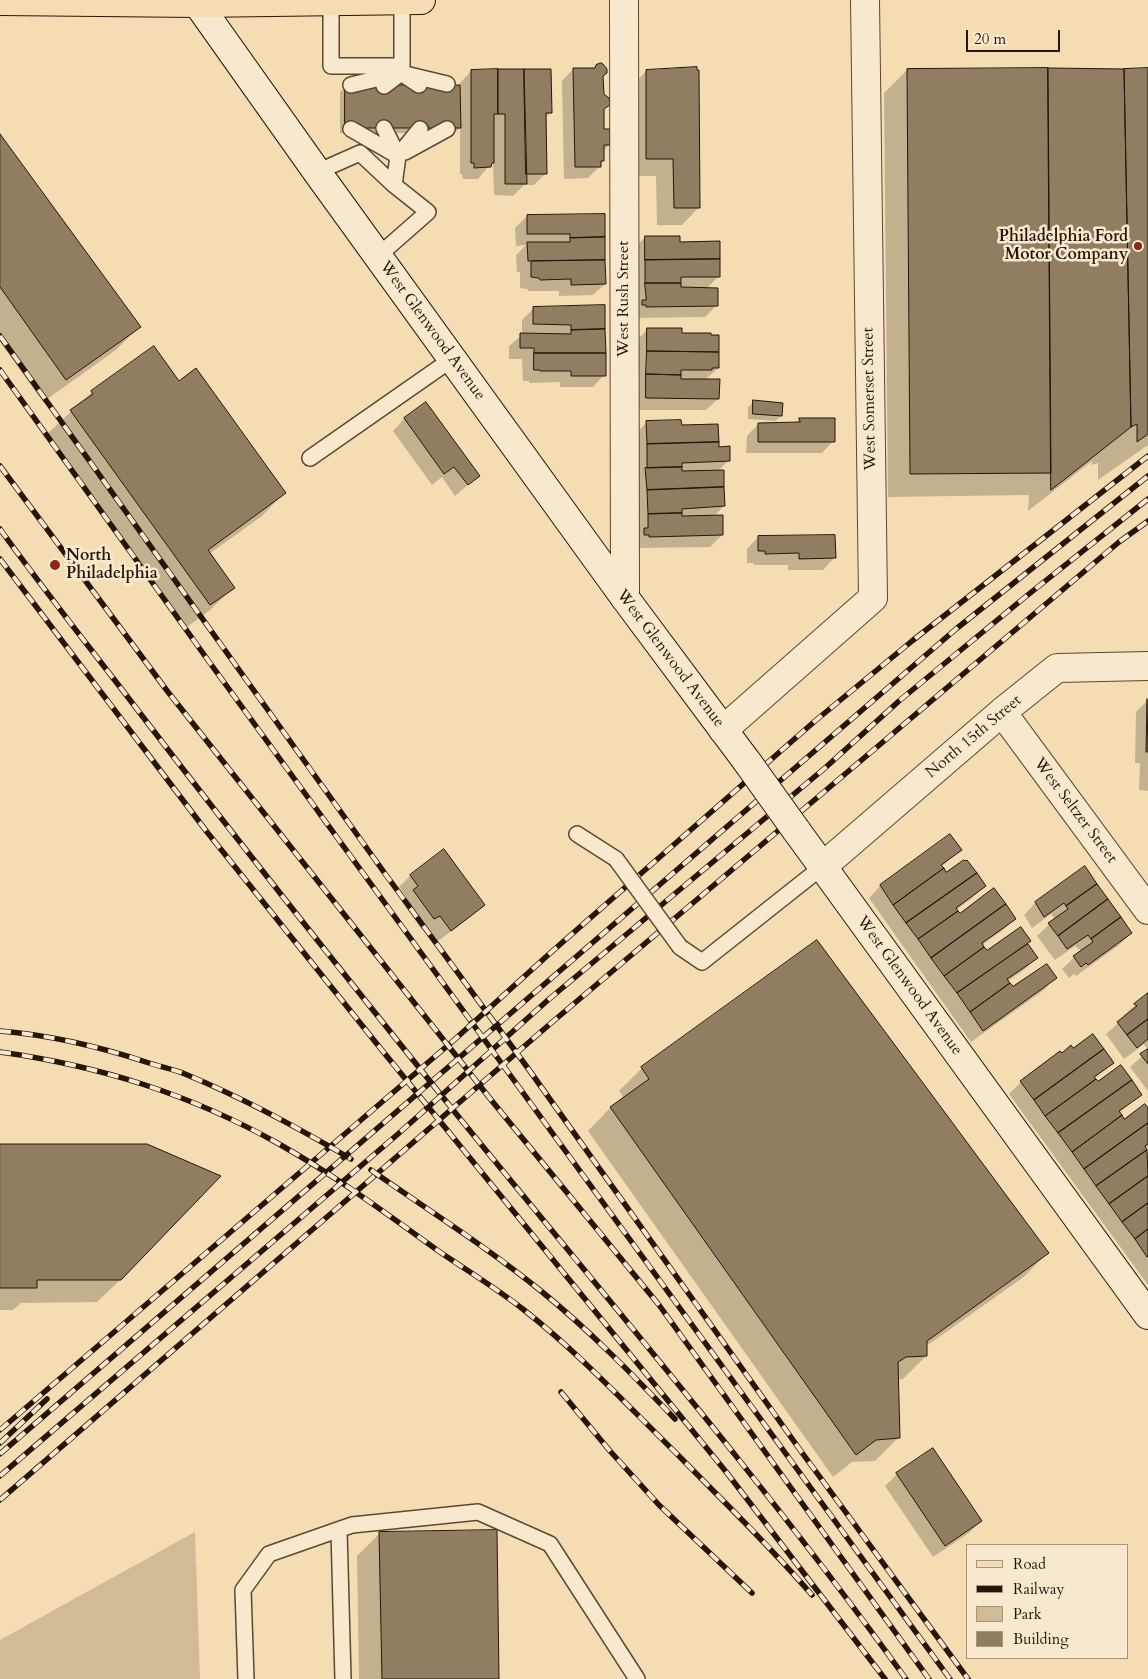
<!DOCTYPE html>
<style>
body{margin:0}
#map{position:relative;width:1148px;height:1679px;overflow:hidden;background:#f4ddb3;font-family:Cardo,serif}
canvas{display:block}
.legend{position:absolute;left:966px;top:1544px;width:162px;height:115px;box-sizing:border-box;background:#f8e9ce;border:1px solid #a49580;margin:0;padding:6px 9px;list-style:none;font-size:15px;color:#26160a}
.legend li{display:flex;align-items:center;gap:10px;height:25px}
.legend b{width:25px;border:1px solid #a49580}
.scale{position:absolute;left:966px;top:30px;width:94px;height:22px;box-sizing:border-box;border:2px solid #26160a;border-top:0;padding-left:6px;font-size:15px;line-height:18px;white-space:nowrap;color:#26160a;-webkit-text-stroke:4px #f8e9ce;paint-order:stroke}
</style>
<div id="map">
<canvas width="1148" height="1679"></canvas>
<ul class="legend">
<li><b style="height:6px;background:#f4ddb3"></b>Road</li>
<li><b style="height:6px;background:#26160a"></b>Railway</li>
<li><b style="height:14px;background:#d1bb96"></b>Park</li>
<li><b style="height:14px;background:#917d62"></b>Building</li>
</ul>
<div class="scale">20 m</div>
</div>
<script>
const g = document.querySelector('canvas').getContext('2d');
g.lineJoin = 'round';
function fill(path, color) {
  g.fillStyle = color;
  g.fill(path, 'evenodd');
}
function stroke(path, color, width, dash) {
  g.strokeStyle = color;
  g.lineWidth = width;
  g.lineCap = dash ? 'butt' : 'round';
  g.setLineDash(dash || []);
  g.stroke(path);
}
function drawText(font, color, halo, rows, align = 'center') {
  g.font = font + ' Cardo,serif';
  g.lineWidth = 5;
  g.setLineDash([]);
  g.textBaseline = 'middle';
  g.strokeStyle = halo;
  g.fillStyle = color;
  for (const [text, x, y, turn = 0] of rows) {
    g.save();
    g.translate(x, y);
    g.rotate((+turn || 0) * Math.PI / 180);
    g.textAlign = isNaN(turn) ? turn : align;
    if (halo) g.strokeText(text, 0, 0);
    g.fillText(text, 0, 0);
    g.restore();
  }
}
fill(new Path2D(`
 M195 1532 200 1679H0V1640Z`), '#d1bb96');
fill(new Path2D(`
 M596 66 602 76 603 130 609 145 603 151V160L600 164V166L588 178 564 179 562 81 573 69H594Z
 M907 70H1148V445L1098 480V463L1092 465V461L1028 511 1029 495 888 497 884 93Z
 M471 71 551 112 545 118 546 173 534 185H524L513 196 494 195 493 161 478 179H463L462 174H460V128L454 133H340V92L346 86H460V83Z
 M646 71 699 207 682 225H657L656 176H629V89Z
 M0 136 139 327 116 350 43 402 0 342Z
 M604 215 605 284 593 295 559 296V291H528V289L520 288V272H517L516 255 526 245 516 246 515 228 527 216Z
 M645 237 678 243 719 276 706 289 717 305 705 317 635 318 634 249Z
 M604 307V375L593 387H560V382L529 383V381H523L522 359H509V346L522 335V320L534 308Z
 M648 329 681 334 718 368 705 380 718 399 706 410H635L636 341Z
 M153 348 178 383 284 493 262 516 209 554 233 588 210 610 187 627 48 433 92 392Z
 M754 402 781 416 775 421 748 419V407Z
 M425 404 478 476 455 496 442 477 432 485 393 431 404 419Z
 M800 419 833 441 822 453H746L747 436 758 424H795Z
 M646 423 681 427 718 448 729 460 718 471 724 506 713 517 722 535 710 547 637 548 635 434Z
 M758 537 834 558 823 570H788V565H754L753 563H747V549Z
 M1148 700V791L1139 790 1140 763H1135L1136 712Z
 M950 836 960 850 941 867 946 874 984 886 972 898 956 910 960 915 1015 918 1003 930 982 945 987 952 1030 941 1027 944 1036 958 1025 969 1008 981 1013 988 1055 978 1044 990 971 1042 869 898 880 886Z
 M1084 868 1131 933 1119 945 1076 976 1074 974 1069 978 1062 969 1080 952V950L1075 946 1055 960 1037 936 1055 919 1051 914 1032 928 1024 915 1035 903Z
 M411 875 484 905 472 916 438 941 427 926 422 930 402 902 407 898 399 887Z
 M817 942 1047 1253 1025 1276 925 1347 926 1356 903 1379H897L898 1438 875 1461 852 1462 833 1477 588 1131 610 1108 624 1098 619 1091 642 1068Z
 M1148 995V1050L1144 1044 1124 1059 1106 1034 1125 1017 1123 1016 1135 1005Z
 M1073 1049 1112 1063 1094 1079 1098 1083 1140 1095 1119 1113 1124 1121 1148 1110V1146L1144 1148 1148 1154V1285L1009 1094 1021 1082 1061 1054Z
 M1148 1051V1091L1130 1067Z
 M0 1146 121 1279 97 1302 21 1303 13 1310H0Z
 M933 1450 981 1521 969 1533 933 1557 885 1486 897 1474Z
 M380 1533 498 1679H359L357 1556Z`), '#0003');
const building = new Path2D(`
 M601 63 603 64 607 69V73L603 76 604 94 609 98 610 105 604 109V129H610V145H604V161H601V167H575L573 68H595L596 65Z
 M697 67V70H699L700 208H674L673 159H646V70Z
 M1048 68 1124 69 1131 427 1051 490Z
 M1048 68 1051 473 910 474 907 69Z
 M1148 68V434L1137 442V424L1131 427 1124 69Z
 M498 69H524L527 184H505V114H498Z
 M498 69V114H494V163H492L491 167 474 168V163H471V70Z
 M524 69H551L552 113H546L547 174H526Z
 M345 85H460L461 128H345Z
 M0 134 141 327 66 380 0 287Z
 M605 214V237L570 238V234H527V215Z
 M645 236H680V242L720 241V259L645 260Z
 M605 237V260L528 261 527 242H570V238Z
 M720 259V277H681V283H645V260Z
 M605 260 606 284 571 285V279L540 280 539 278 531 277V262L533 261Z
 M645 283H681V287L718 288V306L646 307V305H642V300H646Z
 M605 305V329L571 330V325L533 324V307Z
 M647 328H682V333H711V335H719V352L647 351Z
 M605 329 606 353H534V348H520V333L571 334V330Z
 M154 346 179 381 196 368 286 493 208 550 235 588 210 605 70 410 93 394 91 391Z
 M647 351 719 352V368H712V370H681V375L646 374Z
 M534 353H606V376H571V371H540V370H534Z
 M646 374 681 375V379H720L719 399 646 398Z
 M753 400 783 403 782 416 753 414Z
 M426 402 480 476 468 485 454 467 444 474 404 418Z
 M799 418H835V442H758V423L800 422Z
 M681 420 682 425 718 424 719 442 647 444 646 421Z
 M719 442V447L730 446V461L682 463V467L647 468V444Z
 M682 467V471L724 470V487L647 490 645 468Z
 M724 487 725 506 682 509V513L648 514 647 490Z
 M682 513V516L723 515V535L649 537V535H644V528H648V514Z
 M835 535 836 558 799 559V553L765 554V551H758V536Z
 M1147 699 1148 752H1146L1147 704Z
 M950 834 962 850 941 865 944 868 893 905 880 885Z
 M444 849 485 905 451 931 440 916 434 919 413 890 418 886 410 875Z
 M964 860 965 861 967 860 977 873 906 923 893 905 944 868 946 872Z
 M1085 866 1097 884 1066 906 1064 903 1044 917 1035 902Z
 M977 873 986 886 956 908 958 911 918 939 906 923Z
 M1097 884 1108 899 1058 936 1048 923 1068 909 1066 906Z
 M994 888 1006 904 931 958 918 939 958 911 960 913Z
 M1108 899 1121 917 1091 939 1088 935 1067 949 1058 936Z
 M1006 904 1016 919 982 943 984 947 944 976 931 958Z
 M1121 917 1132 933 1088 965 1086 963 1081 967 1073 956 1093 942 1091 939Z
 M1021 927 1031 941 957 993 944 976 984 947 987 950Z
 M817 940 1049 1253 927 1341V1356L906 1357 898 1362 900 1438 876 1440 856 1455 610 1107 649 1079 641 1067Z
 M1028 944 1038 958 1007 979 1010 983 970 1012 957 993Z
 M1047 964 1057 978 983 1031 970 1012 1010 983 1013 986Z
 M1148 993V1019L1127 1035 1117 1022 1137 1006 1134 1004Z
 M1148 1019V1039L1137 1048 1127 1035Z
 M1093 1034 1104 1049 1034 1100 1020 1081 1060 1051 1062 1053 1071 1045 1073 1048Z
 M1104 1049 1114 1063 1094 1077 1096 1079 1045 1116 1034 1100Z
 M1148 1049V1064L1140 1054Z
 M1121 1065 1132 1080 1058 1133 1045 1116 1096 1079 1098 1081Z
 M1132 1080 1142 1095 1119 1111 1122 1115 1072 1152 1058 1133Z
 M1145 1104 1148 1108V1123L1084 1169 1072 1152 1122 1115 1124 1119Z
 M1148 1123V1144L1145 1146 1147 1150 1096 1186 1084 1169Z
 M0 1144H147L221 1176 121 1280H37V1288H0Z
 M1147 1150 1148 1176 1109 1204 1096 1186Z
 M1148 1176V1203L1122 1222 1109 1204Z
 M1148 1203V1229L1135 1239 1122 1222Z
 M1148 1229V1256L1147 1257 1135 1239Z
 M933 1448 982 1521 945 1546 896 1473Z
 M497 1530 499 1679H382L379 1532Z`);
fill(building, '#917d62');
stroke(building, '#26160a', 1);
const lane = new Path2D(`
 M331 2V66H402V1
 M351 85 401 73 384 86
 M419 85 401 73 447 84
 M384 128 398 156 420 129
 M351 129 398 156 394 185
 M405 152 447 129
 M317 172 360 153 394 185 428 212 378 256
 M310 458 452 359
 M577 834 616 859
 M680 947 702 962 822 867
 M339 1530 343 1679
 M246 1679 243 1590 269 1554 352 1525 478 1512 550 1544 637 1679`);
const street = new Path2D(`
 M624 0 625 598
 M1002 712 1148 910
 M723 730 873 598 865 0
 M822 867 1002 712 1057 668 1148 666`);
const secondary = new Path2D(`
 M195 0 317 172 625 598 748 763
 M796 830 1148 1315`);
const primary = new Path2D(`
 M0 1 197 3 421 0`);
stroke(lane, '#5a4834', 18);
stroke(street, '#5a4834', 30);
stroke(secondary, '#26160a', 30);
stroke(primary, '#26160a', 30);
stroke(lane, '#f8e9ce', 15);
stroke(street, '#f8e9ce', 28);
stroke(secondary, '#f8e9ce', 28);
stroke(primary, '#f4ddb3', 28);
const rail = new Path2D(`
 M0 336 386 875 527 1067 803 1454 968 1679
 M0 370 210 663 950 1679
 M0 466 168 692 492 1101 659 1305 929 1679
 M0 529C46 593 95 654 143 717 247 853 354 987 462 1121 612 1305 767 1486 906 1679
 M0 559 207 832 381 1049 727 1473 885 1679
 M0 1031C50 1035 101 1047 149 1063 161 1067 173 1069 185 1074 243 1098 297 1127 351 1159
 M0 1052C100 1066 190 1094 279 1144 334 1175 386 1213 437 1250 466 1270 496 1288 524 1310 579 1353 627 1405 677 1454 723 1501 770 1546 812 1595
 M371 1170C428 1210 487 1247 541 1291 589 1330 633 1375 675 1419
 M561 1392 610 1451 659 1505 752 1593
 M0 1430 453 1041 548 955 815 721 912 641 1148 456
 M0 1443 47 1399
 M0 1454 956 629 1148 476
 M0 1476 398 1134 548 1000 825 768 899 701 1024 598 1148 499
 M0 1500 550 1024 1119 542 1148 521`);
stroke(rail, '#26160a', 5.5);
stroke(rail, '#f8e9ce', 4, [11]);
const laneBridge = new Path2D(`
 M616 859 680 947`);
const secondaryBridge = new Path2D(`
 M748 763 796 830`);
stroke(laneBridge, '#5a4834', 18, []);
stroke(secondaryBridge, '#26160a', 30, []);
stroke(laneBridge, '#f8e9ce', 15);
stroke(secondaryBridge, '#f8e9ce', 28);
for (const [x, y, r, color] of [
 [1138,246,5,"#8f2418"],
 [55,565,6,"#8f2418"]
]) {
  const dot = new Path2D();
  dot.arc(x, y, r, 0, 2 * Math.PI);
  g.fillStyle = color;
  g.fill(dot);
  stroke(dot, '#f8e9ce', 2);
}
drawText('bold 16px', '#26160a', '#f8e9ce', [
 ["Philadelphia Ford",1128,237],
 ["Motor Company",1128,255],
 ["North",66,556,"left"],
 ["Philadelphia",66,574,"left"]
], 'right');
drawText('16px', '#26160a', '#f8e9ce', [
 ["West Rush Street",624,299,-90],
 ["West Glenwood Avenue",432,331,54],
 ["West Somerset Street",870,399,-91],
 ["West Glenwood Avenue",670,659,53],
 ["North 15th Street",974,737,-40],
 ["West Seltzer Street",1075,811,53],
 ["West Glenwood Avenue",909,986,54]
]);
</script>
